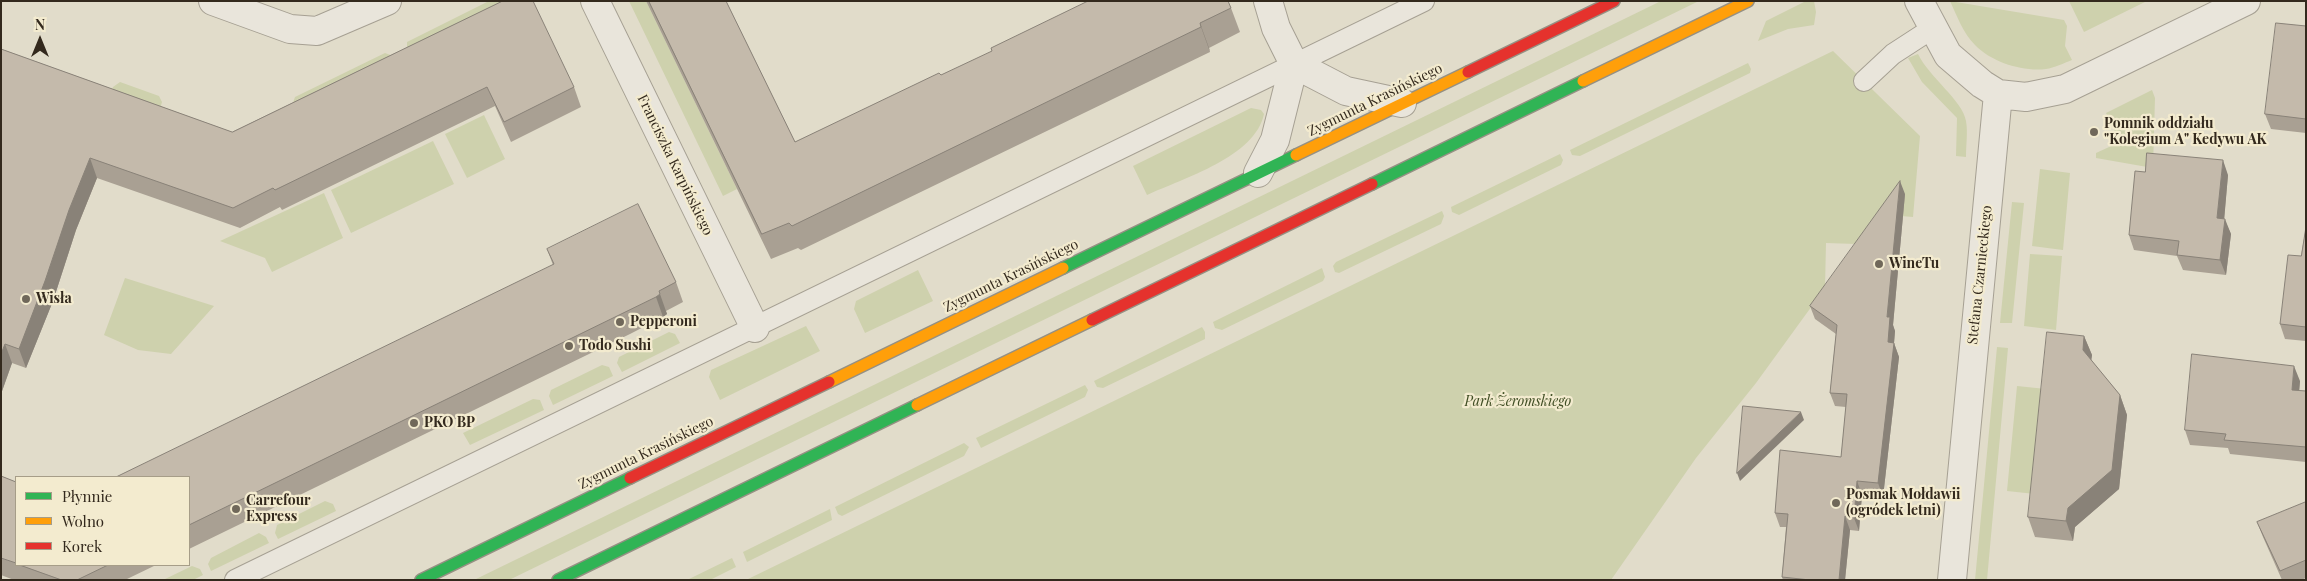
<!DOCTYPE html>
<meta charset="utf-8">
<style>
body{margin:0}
#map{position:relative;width:2307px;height:581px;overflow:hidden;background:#e1dcca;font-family:"Playfair Display",serif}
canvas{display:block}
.frame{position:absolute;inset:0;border:2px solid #33291d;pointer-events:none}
.legend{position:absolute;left:15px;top:476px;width:175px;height:90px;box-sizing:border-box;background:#f3ebcf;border:1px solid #a69d88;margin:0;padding:6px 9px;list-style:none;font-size:15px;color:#33291d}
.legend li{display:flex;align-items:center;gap:10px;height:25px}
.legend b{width:25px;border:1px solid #a69d88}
.north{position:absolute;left:15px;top:15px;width:50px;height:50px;-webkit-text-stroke:4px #f3ebcf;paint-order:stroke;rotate:0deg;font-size:14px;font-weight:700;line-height:20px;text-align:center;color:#33291d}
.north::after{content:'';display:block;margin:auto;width:18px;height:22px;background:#33291d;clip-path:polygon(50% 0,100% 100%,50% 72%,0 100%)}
</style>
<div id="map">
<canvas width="2307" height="581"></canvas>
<div class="frame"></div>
<ul class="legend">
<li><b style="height:6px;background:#30b455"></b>Płynnie</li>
<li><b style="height:6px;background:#ff9f0a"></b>Wolno</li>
<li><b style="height:6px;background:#e5322d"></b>Korek</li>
</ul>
<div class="north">N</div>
</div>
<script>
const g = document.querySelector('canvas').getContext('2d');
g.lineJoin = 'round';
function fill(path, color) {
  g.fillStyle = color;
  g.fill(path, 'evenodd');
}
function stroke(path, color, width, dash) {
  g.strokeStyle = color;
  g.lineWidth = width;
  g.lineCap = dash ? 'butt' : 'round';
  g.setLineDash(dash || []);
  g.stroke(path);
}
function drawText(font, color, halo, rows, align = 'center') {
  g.font = font + ' "Playfair Display",serif';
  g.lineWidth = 4.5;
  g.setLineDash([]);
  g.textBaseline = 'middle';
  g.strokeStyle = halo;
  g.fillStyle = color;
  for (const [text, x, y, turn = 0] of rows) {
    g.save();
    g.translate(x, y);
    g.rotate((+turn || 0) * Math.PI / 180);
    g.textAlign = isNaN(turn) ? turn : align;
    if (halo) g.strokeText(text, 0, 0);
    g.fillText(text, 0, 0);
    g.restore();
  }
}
fill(new Path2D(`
 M489 1H527L407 49V42Z
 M629 1H646L737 189 723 196Z
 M1661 1H1699L509 580H474Z
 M1806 1H1814L1816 12 1814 25 1788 29 1758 41 1766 21Z
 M1950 1 2064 20 2067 26 2065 46 2072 60C2064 63 2054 68 2046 69 2023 72 1991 62 1975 45 1963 33 1957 16 1950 1Z
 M2069 1H2147L2084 32Z
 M1833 51 1920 136 1913 217 1877 214 1856 244 1826 243 1825 288 1756 383 1696 458 1611 580H746Z
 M385 53 393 56 290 111 295 97Z
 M1918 54C1929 77 1963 101 1966 121 1968 132 1966 145 1966 157L1956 156 1957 118 1922 82 1908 58Z
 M1748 63 1751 69 1750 73 1580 156 1572 155 1570 150Z
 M120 82 159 96 162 102 157 119 108 101 113 87Z
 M2152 90 2155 98 2153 168 2096 158V153L2120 142 2106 113Z
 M1251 108 1261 110 1264 114C1255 157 1184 178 1147 195L1133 166Z
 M484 115 505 159 467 178 445 134Z
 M433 141 454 184 351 233 331 190Z
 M1560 154 1563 160 1561 165 1459 215 1452 212 1451 207Z
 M2040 169 2070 173 2063 250 2032 246Z
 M324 193 343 238 272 272 265 258 220 241Z
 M2012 202 2024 203 2012 323H2000Z
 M1442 211 1444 216 1441 224 1339 273 1335 272 1333 266 1336 262Z
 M2030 254 2062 256 2056 330 2024 326Z
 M1322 268 1325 277 1323 281 1222 330 1215 328 1213 322Z
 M918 270 933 301 865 333 854 309 856 301Z
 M125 278 214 306 171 354 138 350 104 335Z
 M806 326 820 351 720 400 709 377 711 370Z
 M1202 327 1205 332V339L1103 388 1097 387 1094 381Z
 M669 332 675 334 680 343 622 372 617 363 619 357Z
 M1997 347 2008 348 1987 580H1975Z
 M602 365 609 367 613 376 553 405 549 396 551 390Z
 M1085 385 1088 390 1085 397 981 448 976 438Z
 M2017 386 2046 389 2035 494 2007 491Z
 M533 399 540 400 544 410 470 445 463 433Z
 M964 443 969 447 964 456 842 516 838 514 835 507Z
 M325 501 333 504 336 511 278 539 275 533 277 525Z
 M830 509 832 520 747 562 743 552Z
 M259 533 266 537 269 543 211 571 208 564 211 558Z
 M732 558 736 567 710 580H687Z
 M192 566 200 569 203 575 193 580H163Z`), '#ced1ad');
const lane = new Path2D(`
 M1864 81 1893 54 1933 28
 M235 580 1424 1`);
const street = new Path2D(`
 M213 1 290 29 317 31 387 1
 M595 1 755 328
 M1268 1 1276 28 1294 64 1346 91 1402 103
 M1919 1 1948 55 1982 84 1998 94 2026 97 2065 89 2246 1
 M1258 173 1275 140 1294 64
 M1952 580 1998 94`);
const fast = new Path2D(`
 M1372 184 1583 81
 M1063 268 1296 155
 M421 580 630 478
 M558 580 917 405`);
const slow = new Path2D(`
 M1583 81 1748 1
 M1296 155 1468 72
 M829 382 1063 268
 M917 405 1092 320`);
const jam = new Path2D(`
 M1468 72 1614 1
 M1092 320 1372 184
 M630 478 829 382`);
stroke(lane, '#a6a093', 22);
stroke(street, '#a6a093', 30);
stroke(fast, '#959083', 14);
stroke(slow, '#959083', 14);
stroke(jam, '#959083', 14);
stroke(lane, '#e9e5db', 20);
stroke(street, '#e9e5db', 28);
stroke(fast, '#30b455', 11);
stroke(slow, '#ff9f0a', 11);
stroke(jam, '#e5322d', 11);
fill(new Path2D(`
 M503 1 574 87 581 107 511 142 495 106 282 210 280 207 240 228 97 178 76 230 53 301 26 368 12 363 1 394V49L232 132Z
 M646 1H726L795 142 941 75 1231 8 1240 32 1209 48 1210 52 801 250 798 248 771 259Z
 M2306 26V133L2271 129 2265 114Z
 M2228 175 2224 219 2231 234 2226 275 2183 270 2177 256 2134 250 2129 235Z
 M1905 194 1893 325 1895 331 1894 343 1899 357 1883 497 1862 495 1859 531 1850 530 1845 580H1783L1782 577 1786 527H1780L1775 513 1841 457 1846 407 1835 406 1830 393 1836 334 1815 319 1810 306Z
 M2306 227V341L2285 339 2280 324 2301 256Z
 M547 249 676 282 683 302 666 311 667 314 663 317 630 334 189 549V477L553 265Z
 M2084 336 2092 355 2091 360 2120 395 2127 415 2119 489 2075 527 2073 541 2035 537 2028 517Z
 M2300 381 2299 391H2306V462L2230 454 2228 448 2190 445 2185 430Z
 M1 476 16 482V565H156L125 580H14L1 575Z
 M2306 502V578L2301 580H2282L2263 537 2257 522Z`), '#a9a093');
fill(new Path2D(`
 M1200 23 1209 48 1210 52 1201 27Z
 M90 158 97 178 76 230 53 301 26 368 19 349 69 210Z
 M2223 160 2228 175 2223 233 2217 218Z
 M1900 181 1905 194 1893 325 1895 331 1894 343 1899 357 1883 497 1878 483 1888 342 1887 317Z
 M2225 219 2231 234 2226 275 2220 260Z
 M660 294 667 314 663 317 656 297Z
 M2084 336 2092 355 2090 370 2083 350Z
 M5 344 12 363 1 394V354Z
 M2294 366 2300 381 2298 405 2292 390Z
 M2120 395 2127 415 2119 489 2075 527 2073 541 2066 521 2068 508Z
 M1801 412 1804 420 1740 481 1737 473Z
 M1857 481 1862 495 1859 531 1854 518Z
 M1845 516 1850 530 1845 580H1839Z`), '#898278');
const building = new Path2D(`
 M503 1H533L574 87 504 122 487 87 275 190 273 188 233 208 90 158 69 210 45 281 19 349 5 344 1 354V49L232 132Z
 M649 1H726L795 142 939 73 941 75 992 51 991 48 1088 1H1228L1231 8 1200 23 1201 27 792 226 789 223 762 234Z
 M2276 23 2306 26V119L2265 114Z
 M2147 153 2223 160 2217 218 2225 219 2220 260 2177 255 2179 241 2129 235 2135 171 2145 172Z
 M1900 181 1887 317H1890L1888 342 1894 343 1878 483 1857 481 1854 518 1845 516 1839 580H1810L1782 577 1788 514 1775 513 1780 450 1841 457 1847 394 1830 393 1837 325 1810 306Z
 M638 204 676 282 659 291 660 294 656 297 189 525V477H116L554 264 547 249Z
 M2306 227V327L2280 324 2288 255 2301 256Z
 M2047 332 2084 336 2083 350 2120 395 2112 470 2068 508 2066 521 2028 517Z
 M2192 354 2294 366 2292 390 2306 391V447L2224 440 2226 434 2185 430Z
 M1743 406 1801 412 1737 473Z
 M1 476 16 482V563L1 558Z
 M2306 502V560L2280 571 2257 522Z
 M20 565H108L77 580H62Z`);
fill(building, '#c4baab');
stroke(building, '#898278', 1);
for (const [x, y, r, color] of [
 [2094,132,5,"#70685a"],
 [1879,264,5,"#70685a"],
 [26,299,5,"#70685a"],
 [620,322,5,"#70685a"],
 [569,346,5,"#70685a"],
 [414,423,5,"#70685a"],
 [1836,503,5,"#70685a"],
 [236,509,5,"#70685a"]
]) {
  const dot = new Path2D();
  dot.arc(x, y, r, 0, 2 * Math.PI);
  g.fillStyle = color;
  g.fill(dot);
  stroke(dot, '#f3ebcf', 2);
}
drawText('14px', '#33291d', '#f3ebcf', [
 ["Zygmunta Krasińskiego",1375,100,-26],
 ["Franciszka Karpińskiego",675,165,64],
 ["Stefana Czarnieckiego",1980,275,-84],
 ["Zygmunta Krasińskiego",1011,276,-26],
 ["Zygmunta Krasińskiego",646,453,-26]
]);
drawText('bold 14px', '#33291d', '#f3ebcf', [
 ["Pomnik oddziału",2104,124],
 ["\"Kolegium A\" Kedywu AK",2104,140],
 ["WineTu",1889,264],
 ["Wisła",36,299],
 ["Pepperoni",630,322],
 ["Todo Sushi",579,346],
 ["PKO BP",424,423],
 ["Posmak Mołdawii",1846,495],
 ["(ogródek letni)",1846,511],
 ["Carrefour",246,501],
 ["Express",246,517]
], 'left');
drawText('italic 14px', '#404e24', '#f3ebcf', [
 ["Park Żeromskiego",1518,402]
]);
</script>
